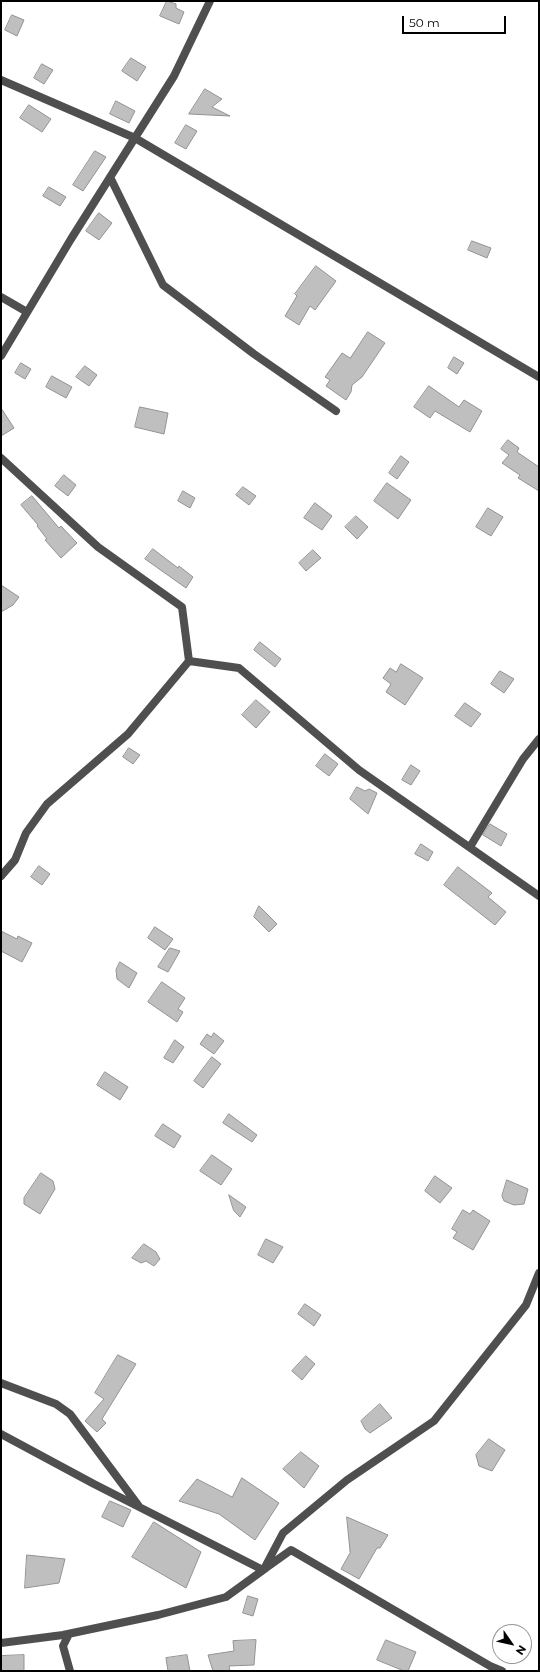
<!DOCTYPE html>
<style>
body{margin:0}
#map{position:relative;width:540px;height:1672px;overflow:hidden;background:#fff;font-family:Montserrat,sans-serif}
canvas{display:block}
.frame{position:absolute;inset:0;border:2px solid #000;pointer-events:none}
.north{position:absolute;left:492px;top:1624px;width:40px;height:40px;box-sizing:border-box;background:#fff;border:1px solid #999;border-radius:50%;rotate:124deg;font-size:11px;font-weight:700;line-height:16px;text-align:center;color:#000}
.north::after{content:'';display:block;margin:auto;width:14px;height:18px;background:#000;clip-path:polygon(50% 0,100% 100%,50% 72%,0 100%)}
.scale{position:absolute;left:402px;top:16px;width:104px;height:18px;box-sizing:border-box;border:2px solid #000;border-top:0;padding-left:5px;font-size:12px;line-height:14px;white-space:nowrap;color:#000;-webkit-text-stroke:3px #fff;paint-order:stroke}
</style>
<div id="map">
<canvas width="540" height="1672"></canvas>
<div class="frame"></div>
<div class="north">N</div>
<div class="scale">50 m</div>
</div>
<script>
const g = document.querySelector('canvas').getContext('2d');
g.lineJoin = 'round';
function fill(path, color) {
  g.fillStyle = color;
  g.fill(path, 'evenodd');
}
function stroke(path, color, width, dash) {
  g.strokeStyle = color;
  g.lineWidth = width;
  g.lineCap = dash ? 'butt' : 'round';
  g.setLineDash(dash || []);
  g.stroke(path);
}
const building = new Path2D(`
 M167 1 176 4V8L184 12 179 24 160 16Z
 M12 15 24 20 17 36 5 30Z
 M131 58 146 67 137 81 122 71Z
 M42 64 53 70 44 84 34 78Z
 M205 89 222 99 212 107 230 116 189 114Z
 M116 101 135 111 129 123 110 114Z
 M29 105 51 119 42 132 20 118Z
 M186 125 197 131 186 149 175 143Z
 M95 151 106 157 83 191 73 185Z
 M49 187 66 197 60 206 43 196Z
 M99 213 112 223 99 240 86 231Z
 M472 241 491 248 487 258 468 250Z
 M316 266 336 281 315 310 310 306 299 325 285 316 297 296 295 294Z
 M368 332 385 343 362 377 352 385 351 392 346 400 326 386 330 380 325 377 342 353 350 358Z
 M454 357 464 363 457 374 448 368Z
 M21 363 31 369 25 379 15 373Z
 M85 366 97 375 89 386 76 377Z
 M52 376 72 387 66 398 46 387Z
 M429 386 459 407 464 400 482 411 470 432 435 411 430 418 414 407Z
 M140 407 168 413 164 434 135 427Z
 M1 408 14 428 1 436Z
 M508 440 519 448 517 452 539 467V491L518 478 520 475 502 463 509 455 501 449Z
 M401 456 409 462 397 479 389 473Z
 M64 475 76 485 68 496 55 486Z
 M387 483 411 500 398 519 374 501Z
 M243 487 256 496 249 505 236 495Z
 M183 491 195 498 190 508 178 501Z
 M32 496 59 528 61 526 77 543 61 558 45 540 47 539 37 526 38 525 21 505Z
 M315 503 332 516 322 530 304 518Z
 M488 508 503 517 491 536 476 527Z
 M356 516 368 527 357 539 345 527Z
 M153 549 178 568 179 566 193 577 186 588 145 559Z
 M313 550 321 558 306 571 299 563Z
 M1 585 19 597 13 605 1 612Z
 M260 642 281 659 275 667 254 650Z
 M401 664 423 678 405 705 386 692 391 684 383 678 390 668 396 672Z
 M500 671 514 679 504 693 491 684Z
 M256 700 270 712 256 728 242 715Z
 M465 703 481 714 471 727 455 716Z
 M129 748 140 755 133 764 123 757Z
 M325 754 338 764 329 776 316 766Z
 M411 765 420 771 411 785 402 780Z
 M357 787 365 791 369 789 377 793 368 814 350 799Z
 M490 824 507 834 501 846 483 835Z
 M421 844 433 852 428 861 415 854Z
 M39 866 50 874 42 885 31 877Z
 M458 867 492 893 488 897 506 912 495 925 444 885Z
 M259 906 277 924 269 932 254 917Z
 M155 927 173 939 165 950 148 938Z
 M1 931 17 939 18 936 32 943 22 962 1 951Z
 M170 948 180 951 168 972 158 967Z
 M120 962 137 973 129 988 117 979 116 970Z
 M162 982 185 998 178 1009 183 1012 177 1022 148 1002Z
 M214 1033 224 1041 214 1054 200 1044 207 1034 211 1037Z
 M175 1040 184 1047 173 1063 164 1058Z
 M212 1057 221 1064 203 1088 194 1081Z
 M105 1072 128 1087 120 1100 97 1085Z
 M229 1114 257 1135 252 1142 223 1123Z
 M163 1124 181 1136 174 1148 155 1136Z
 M212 1155 232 1169 221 1185 200 1171Z
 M41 1173 53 1181 55 1189 40 1214 24 1204V1198Z
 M435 1176 452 1188 440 1203 425 1191Z
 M507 1180 528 1189 524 1204 514 1205 504 1201 502 1196Z
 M229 1195 246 1207 240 1217 234 1211Z
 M463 1210 470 1214 473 1210 490 1221 473 1250 453 1238 457 1232 452 1229Z
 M266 1239 283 1247 273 1263 258 1255Z
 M144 1244 156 1252 160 1259 154 1266 146 1261 141 1263 132 1258Z
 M305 1304 321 1315 314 1326 298 1314Z
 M118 1355 136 1364 102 1419 106 1423 97 1432 85 1421 104 1399 95 1393Z
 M306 1356 315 1364 302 1380 292 1371Z
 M380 1404 392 1418 370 1433 365 1429 361 1421Z
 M489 1439 505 1450 492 1471 479 1466 476 1455Z
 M301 1452 319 1466 304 1488 283 1469Z
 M242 1478 279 1503 255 1540 219 1514 179 1501 197 1479 232 1497Z
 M110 1501 131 1510 123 1527 102 1517Z
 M347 1517 388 1535 380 1548H377L359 1579 341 1569 350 1553Z
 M154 1522 201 1552 186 1588 132 1557Z
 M27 1555 65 1559 59 1583 25 1588Z
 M248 1596 258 1599 253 1616 243 1613Z
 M256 1640 254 1665 229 1666 230 1671H213L208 1655 234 1651 233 1641Z
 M386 1640 416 1652 408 1671H404L377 1660Z
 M24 1655V1671H1V1656Z
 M187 1655 190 1671H168L166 1658Z`);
fill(building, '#bfbfbf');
stroke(building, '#939393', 1);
stroke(new Path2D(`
 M1 80 135 138 539 377
 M110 177 163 285 254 354 336 411
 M1 297 27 312
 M1 356 71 239 174 76 210 1
 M1 458 98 547 182 607 189 661 239 668 359 770 539 896
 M470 847 523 759 539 739
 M1 876 15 860 26 833 47 804 128 734 189 661
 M1 1383 56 1404 70 1414 138 1505
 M1 1434 94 1484 263 1570 291 1550 490 1666 502 1671
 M264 1569 283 1533 347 1480 434 1421 526 1305 539 1273
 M69 1634 63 1646 70 1671
 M1 1643 63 1635 158 1615 226 1597 266 1568`), '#4f4f4f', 8);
</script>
